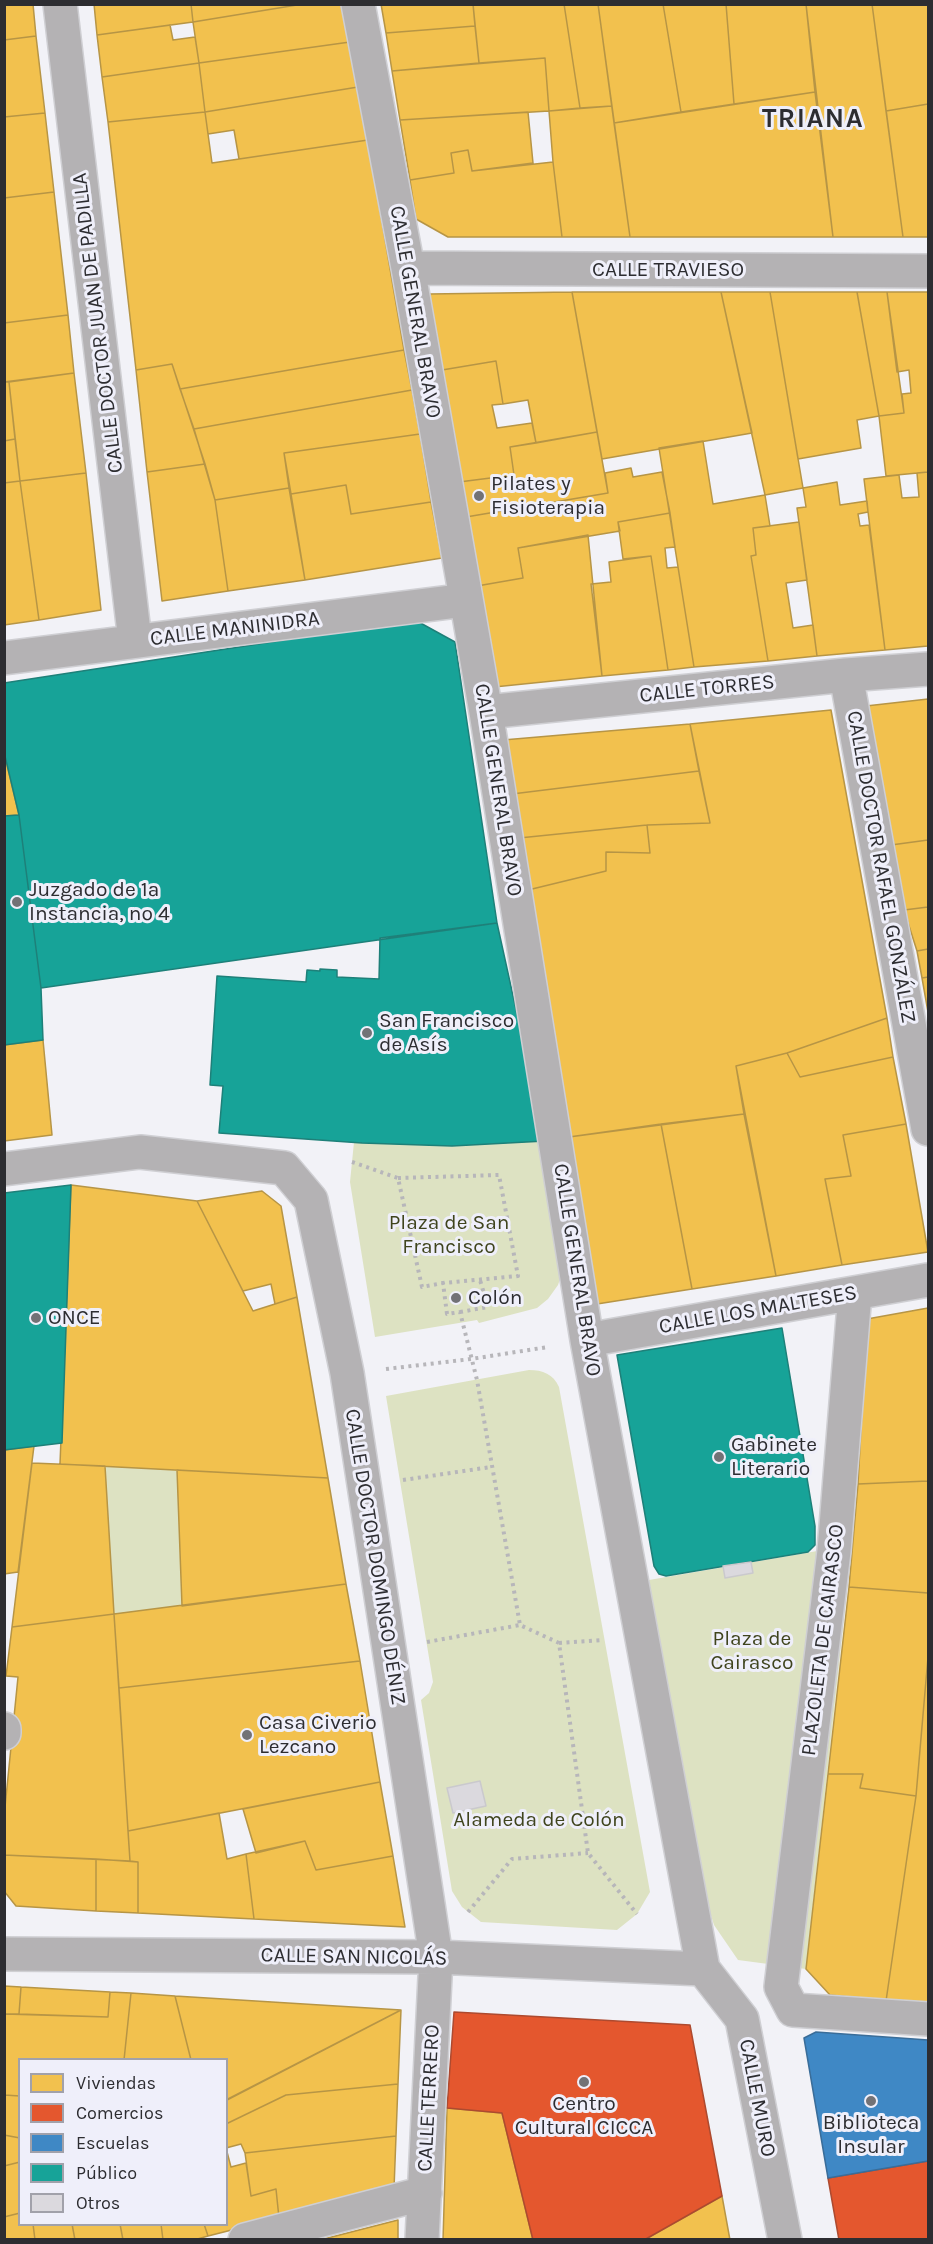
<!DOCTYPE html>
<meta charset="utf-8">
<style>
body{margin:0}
#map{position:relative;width:933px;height:2244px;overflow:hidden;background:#f2f2f7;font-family:Karla,sans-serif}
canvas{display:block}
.frame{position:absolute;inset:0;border:6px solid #2d2d31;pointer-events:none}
.legend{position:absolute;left:18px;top:2058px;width:210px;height:168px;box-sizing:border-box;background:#efeffa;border:2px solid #a1a1aa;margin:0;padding:8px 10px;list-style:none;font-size:18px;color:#2d2d31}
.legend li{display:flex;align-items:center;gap:12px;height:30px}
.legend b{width:30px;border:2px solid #a1a1aa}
</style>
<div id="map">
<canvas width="933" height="2244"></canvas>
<div class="frame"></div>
<ul class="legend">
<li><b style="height:16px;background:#f2c14e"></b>Viviendas</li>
<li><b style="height:16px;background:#e4572e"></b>Comercios</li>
<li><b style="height:16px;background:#3f88c5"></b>Escuelas</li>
<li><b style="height:16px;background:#17a398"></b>Público</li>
<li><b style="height:16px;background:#dbd9de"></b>Otros</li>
</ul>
</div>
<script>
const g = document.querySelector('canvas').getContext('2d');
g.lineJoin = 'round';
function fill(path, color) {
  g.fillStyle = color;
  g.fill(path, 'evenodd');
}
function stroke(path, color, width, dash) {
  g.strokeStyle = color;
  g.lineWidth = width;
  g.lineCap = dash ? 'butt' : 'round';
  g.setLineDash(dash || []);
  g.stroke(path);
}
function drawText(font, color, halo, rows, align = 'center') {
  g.font = font + ' Karla,sans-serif';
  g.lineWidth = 6;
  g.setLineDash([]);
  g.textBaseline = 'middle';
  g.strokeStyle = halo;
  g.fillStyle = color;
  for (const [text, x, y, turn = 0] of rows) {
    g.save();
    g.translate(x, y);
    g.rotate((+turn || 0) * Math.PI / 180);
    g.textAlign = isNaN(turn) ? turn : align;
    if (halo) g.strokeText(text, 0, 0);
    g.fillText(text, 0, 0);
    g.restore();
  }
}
fill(new Path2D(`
 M545 1141 561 1276 558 1285 548 1299 537 1308 479 1323 477 1320 375 1337 350 1182 354 1142 452 1146Z
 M529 1370C543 1370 553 1374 559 1387L650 1892 637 1914 617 1930 481 1922 462 1907 452 1891 421 1700 429 1693 433 1682 386 1396Z
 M105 1466 177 1470 182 1606 114 1614Z
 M852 1545 806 1969 738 1960 714 1925 706 1900 649 1580Z`), '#dde2c2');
const homes = new Path2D(`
 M4 4H33L36 36 4 40Z
 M94 4H191L193 22 97 35Z
 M191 4H303L193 22Z
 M303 4H343L350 42 199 63 193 22Z
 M381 4H473L475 26 386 33Z
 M473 4H564L580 108 549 111 545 58 479 63Z
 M564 4H598L612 106 580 108Z
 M598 4H663L681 112 614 123Z
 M663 4H726L734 104 681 112Z
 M726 4H806L815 92 734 104Z
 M806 4H872L903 237H833Z
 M872 4H928V104L886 111Z
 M170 25 173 40 195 37 199 63 102 77 97 35Z
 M475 26 479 63 392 71 386 33Z
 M36 36 45 113 4 117V40Z
 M350 42 358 87 205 112 199 63Z
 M545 58 549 111 400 120 392 71Z
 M199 63 205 112 108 122 102 77Z
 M358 87 368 140 239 159 234 130 208 134 205 112Z
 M815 92 833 237H630L614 123Z
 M928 104V237H903L886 111Z
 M612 106 630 237H562L553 162 549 111Z
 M205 112 212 163 368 140 404 350 180 389 172 364 136 370 108 122Z
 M528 112 533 163 472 171 468 150 451 153 454 173 410 180 400 120Z
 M45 113 54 192 4 198V117Z
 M468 150 472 171 553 162 562 237H448L416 219 410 180 454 173 451 153Z
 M54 192 68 315 4 323V198Z
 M572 292H721L752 433 602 459Z
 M572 292 597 432 536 443 528 400 503 404 496 361 442 370 429 294Z
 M721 292H770L803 488 765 495Z
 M770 292H857L879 416 857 420 861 448 798 459Z
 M857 292H887L904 413 879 416Z
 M887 292H928V472L886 476 879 416 904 413 902 394 911 393 909 370 897 372Z
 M68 315 74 373 4 382V323Z
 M404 350 412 390 194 429 180 389Z
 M496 361 503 404 492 405 497 428 532 423 536 443 510 447 514 475 459 482 442 370Z
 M172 364 205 464 147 472 136 370Z
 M74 373 86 473 20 481 9 382Z
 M4 382H9L15 439 4 441Z
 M412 390 420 434 284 453 289 488 215 500 194 429Z
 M597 432 608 493 466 517 459 482 514 475 510 447Z
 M420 434 431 502 351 514 346 485 291 494 284 453Z
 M15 439 20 481 4 483V441Z
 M703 441 713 504 765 495 770 526 753 528 756 555 751 556 768 661 694 667 659 448Z
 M205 464 215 500 228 591 162 601 147 472Z
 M631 468 633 477 662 472 670 513 618 522 620 531 518 548 523 578 477 586 466 517 608 493 605 473Z
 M928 472V646L885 650 864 479 899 475 902 498 919 497 917 473Z
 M86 473 101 610 39 620 20 481Z
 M20 481 39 620 4 625V483Z
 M837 482 840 505 867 501 868 512 858 514 860 526 869 525 885 650 817 656 797 508 806 507 803 488Z
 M346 485 351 514 431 502 442 558 305 580 291 494Z
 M289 488 305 580 228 591 215 500Z
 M670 513 675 547 665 548 667 568 678 567 694 667 668 670 651 556 623 559 618 522Z
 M799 522 807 580 786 583 793 628 813 625 817 656 768 661 751 556 756 555 753 528Z
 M588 535 602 676 494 687 477 586 523 578 518 548Z
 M651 556 668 670 602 676 591 584 611 582 609 562Z
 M928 699V840L891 845 866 706Z
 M831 710 887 1018 787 1053 736 1066 744 1114 569 1137 528 890 606 871V852L650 853 647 825 710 823 690 724Z
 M690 724 699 771 512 794 503 740Z
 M4 752 19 815 4 816Z
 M699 771 710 823 647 825 519 838 512 794Z
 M647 825 650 853 606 852V871L528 890 519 838Z
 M928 840V907L904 910 891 845Z
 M928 907V949L917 951 904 910Z
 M928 949V977L922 978 917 951Z
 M928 977V1012L922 978Z
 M887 1018 893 1057 800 1077 787 1053Z
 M43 1040 52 1135 4 1141V1045Z
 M787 1053 800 1077 893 1057 906 1124 843 1135 851 1176 825 1179 842 1265 776 1276 736 1066Z
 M744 1114 776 1276 692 1289 661 1124Z
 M661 1124 692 1289 597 1304 569 1137Z
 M906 1124 928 1252 842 1265 825 1179 851 1176 843 1135Z
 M71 1185 197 1201 253 1311 297 1297 328 1478 60 1464Z
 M262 1191 281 1206 297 1297 275 1304 271 1284 243 1291 197 1201Z
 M928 1308V1481L858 1484 867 1319Z
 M34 1446 18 1572 4 1574V1450Z
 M32 1463 105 1466 114 1614 12 1627Z
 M177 1470 328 1478 346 1584 182 1606Z
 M928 1481V1593L849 1587 858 1484Z
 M346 1584 360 1661 119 1688 114 1614Z
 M849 1587 928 1593V1657L916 1796 860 1788 863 1774H828Z
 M114 1614 130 1861 4 1855V1817L18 1677 6 1676 12 1627Z
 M928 1657V2004L886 2001 916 1796Z
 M360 1661 380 1782 128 1831 119 1688Z
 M828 1774H863L860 1788 916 1796 886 2001 830 1995 806 1969Z
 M380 1782 393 1856 316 1870 305 1841 256 1853 243 1809Z
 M219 1813 227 1859 246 1854 254 1919 138 1913V1862L130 1861 128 1831Z
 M305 1841 316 1870 393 1856 405 1927 254 1919 246 1854Z
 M4 1855 96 1859V1911L16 1906 4 1891Z
 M96 1859 138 1862V1913L96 1911Z
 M4 1986 21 1987 19 2014H4Z
 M21 1987 110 1992 108 2017 19 2014Z
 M110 1992 131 1993 124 2060H20V2096L4 2095V2014L108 2017Z
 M131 1993 175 1996 191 2060H124Z
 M175 1996 401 2010 227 2100 226 2060H191Z
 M401 2010 398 2084 286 2095 226 2124V2100Z
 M398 2084 396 2136 245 2153 241 2144 226 2148V2124L286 2095Z
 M4 2095 20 2096V2138L4 2135Z
 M447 2108 502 2113 533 2240H443Z
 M4 2135 20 2138V2162L4 2166Z
 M396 2136 394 2189 279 2218 276 2189 251 2196 245 2153Z
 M226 2148 231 2167 246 2163 251 2196 276 2189 279 2218 208 2236 204 2224H226Z
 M20 2162V2213L4 2217V2166Z
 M722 2196 730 2240H644Z
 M20 2213V2224H33L35 2240H4V2217Z
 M398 2220V2240H320Z
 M33 2224H72L75 2240H35Z
 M72 2224H120L123 2240H75Z
 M120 2224H161L163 2240H123Z
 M161 2224H204L208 2236 194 2240H163Z`);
fill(homes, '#f2c14e');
stroke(homes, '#b79545', 1.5);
const shops = new Path2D(`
 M454 2012 690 2025 722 2196 644 2240H533L502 2113 447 2108Z
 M928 2161V2240H839L828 2178Z`);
fill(shops, '#e4572e');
stroke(shops, '#ad4a2f', 1.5);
const schools = new Path2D(`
 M816 2032 928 2040V2161L828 2178 804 2038Z`);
fill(schools, '#3f88c5');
stroke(schools, '#3a6d99', 1.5);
const public = new Path2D(`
 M415 620 455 642 497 923 41 988 19 815 4 752V683Z
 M19 815 41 988 43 1040 4 1045V816Z
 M497 923 545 1141 452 1146 362 1143 219 1133 223 1086 210 1085 217 976 306 982 307 970 320 971V969L337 970V977L379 979 380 938Z
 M71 1185 62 1443 4 1450V1193Z
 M782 1328 815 1526V1545L808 1552 666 1576 659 1574 654 1566 617 1355Z`);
fill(public, '#17a398');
stroke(public, '#1e8079', 1.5);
const building = new Path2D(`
 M751 1562 753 1573 725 1578 723 1566Z
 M480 1781 486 1806 453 1813 447 1788Z`);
fill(building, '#dbd9de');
stroke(building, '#cac9cd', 1.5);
const minor = new Path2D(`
 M60 4 135 641
 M358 4 408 268 486 712 587 1340 703 1969 742 2019 785 2240
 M408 268 928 271
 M4 658 466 600
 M846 675 928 1129
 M486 712 846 675 928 669
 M4 1169 140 1152 284 1168 311 1200 347 1373 436 1957 422 2240
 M855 1293 834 1551 781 1987 793 2010 928 2019
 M587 1340 928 1280
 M4 1729V1733
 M4 1954 436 1957 703 1969
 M245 2240 425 2193`);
stroke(minor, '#cfcfd3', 36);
stroke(new Path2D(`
 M352 1162 398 1178 422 1287 443 1283 447 1314 460 1312 477 1380 520 1625 559 1643 588 1853 637 1914
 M398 1178 499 1175 518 1276 443 1283
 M460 1312 488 1307 480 1280
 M386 1369 471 1359 548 1347
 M403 1480 491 1467
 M427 1642 520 1625
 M559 1643 603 1640
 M468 1912 512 1859 588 1853`), '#b7b6ba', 4, [3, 4.5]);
stroke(minor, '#b4b2b4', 33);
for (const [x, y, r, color] of [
 [479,496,6,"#727276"],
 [17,902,6,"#727276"],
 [367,1033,6,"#727276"],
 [456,1298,6,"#727276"],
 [36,1318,6,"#727276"],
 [719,1457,6,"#727276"],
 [247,1735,6,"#727276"],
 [584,2082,6,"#727276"],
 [871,2101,6,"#727276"]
]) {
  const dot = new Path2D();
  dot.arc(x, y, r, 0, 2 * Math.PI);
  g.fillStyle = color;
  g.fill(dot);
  stroke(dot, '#efeffa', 2);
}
drawText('21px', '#2d2d31', '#efeffa', [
 ["CALLE TRAVIESO",668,270],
 ["CALLE GENERAL BRAVO",415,312,80],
 ["CALLE DOCTOR JUAN DE PADILLA",98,323,-97],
 ["CALLE MANINIDRA",235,629,-7],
 ["CALLE TORRES",707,689,-6],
 ["CALLE GENERAL BRAVO",498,790,81],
 ["CALLE DOCTOR RAFAEL GONZÁLEZ",881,867,80],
 ["CALLE GENERAL BRAVO",577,1270,81],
 ["CALLE LOS MALTESES",758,1310,-10],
 ["CALLE DOCTOR DOMINGO DÉNIZ",375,1557,81],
 ["PLAZOLETA DE CAIRASCO",823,1640,-83],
 ["CALLE SAN NICOLÁS",354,1957,1],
 ["CALLE TERRERO",429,2098,-87],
 ["CALLE MURO",757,2098,79]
]);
drawText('21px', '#2d2d31', '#efeffa', [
 ["Pilates y",491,484],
 ["Fisioterapia",491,508],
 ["Juzgado de 1ª",29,890],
 ["Instancia, nº 4",29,914],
 ["San Francisco",379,1021],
 ["de Asís",379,1045],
 ["Colón",468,1298],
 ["ONCE",48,1318],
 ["Gabinete",731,1445],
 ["Literario",731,1469],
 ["Casa Civerio",259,1723],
 ["Lezcano",259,1747],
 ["Centro",584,2104,"center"],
 ["Cultural CICCA",584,2128,"center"],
 ["Biblioteca",871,2123,"center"],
 ["Insular",871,2147,"center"]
], 'left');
drawText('21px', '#3f441d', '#efeffa', [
 ["Plaza de San",449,1223],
 ["Francisco",449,1247],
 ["Plaza de",752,1639],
 ["Cairasco",752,1663],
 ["Alameda de Colón",539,1820]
]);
g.letterSpacing = '1.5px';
drawText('bold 27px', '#2d2d31', '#efeffa', [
 ["TRIANA",813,119]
]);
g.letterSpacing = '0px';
</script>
